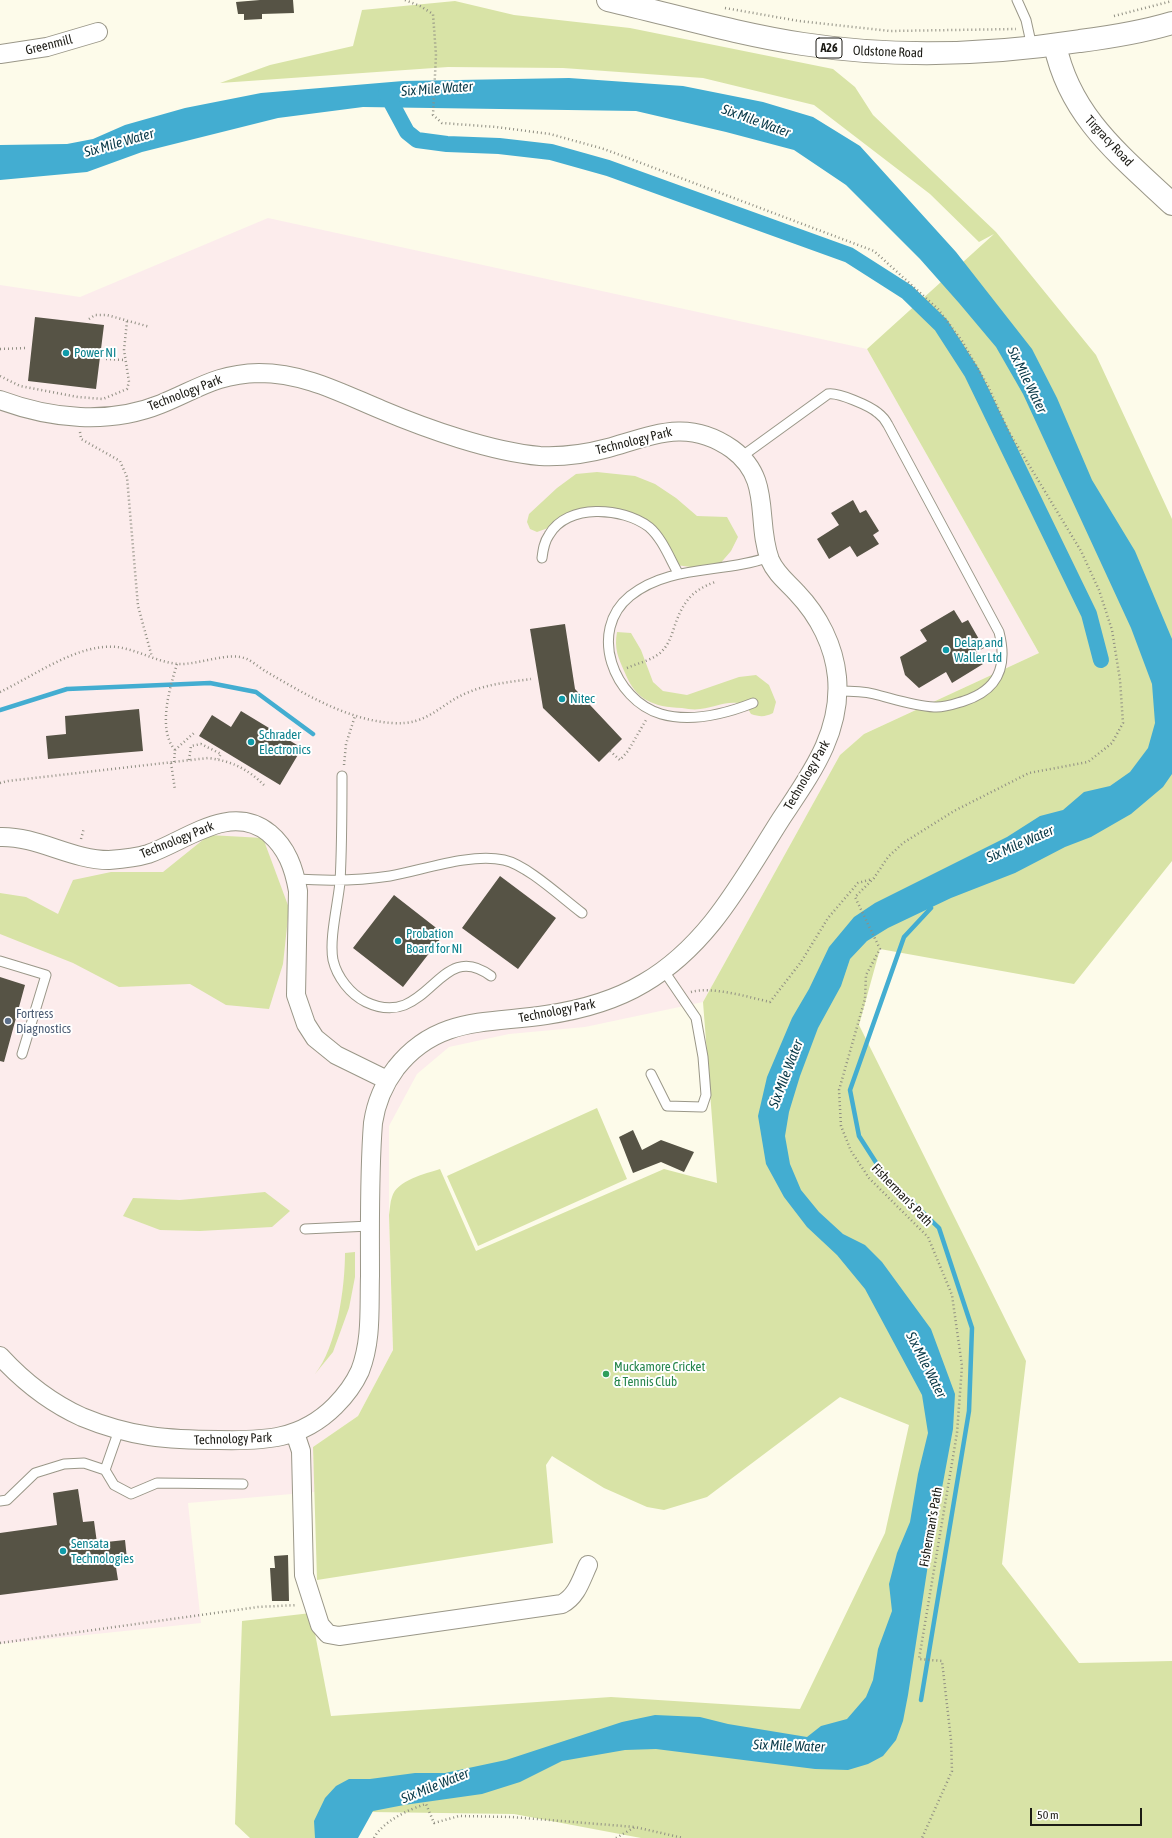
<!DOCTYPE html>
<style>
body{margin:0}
#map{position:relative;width:1172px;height:1838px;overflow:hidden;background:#fdfbea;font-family:"Asap Condensed",sans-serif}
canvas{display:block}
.scale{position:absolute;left:1030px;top:1808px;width:112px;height:18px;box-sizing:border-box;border:2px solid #1c1b15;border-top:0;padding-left:5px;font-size:12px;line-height:14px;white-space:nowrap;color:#1c1b15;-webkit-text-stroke:3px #fff;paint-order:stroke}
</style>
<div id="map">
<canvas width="1172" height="1838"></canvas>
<div class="scale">50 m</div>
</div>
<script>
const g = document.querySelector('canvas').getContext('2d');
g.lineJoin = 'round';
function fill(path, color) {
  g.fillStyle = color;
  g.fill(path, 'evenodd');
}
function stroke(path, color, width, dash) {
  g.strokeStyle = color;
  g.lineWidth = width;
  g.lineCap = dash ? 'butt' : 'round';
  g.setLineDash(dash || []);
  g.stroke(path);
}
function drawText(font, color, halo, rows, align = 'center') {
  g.font = font + ' "Asap Condensed",sans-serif';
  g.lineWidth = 4;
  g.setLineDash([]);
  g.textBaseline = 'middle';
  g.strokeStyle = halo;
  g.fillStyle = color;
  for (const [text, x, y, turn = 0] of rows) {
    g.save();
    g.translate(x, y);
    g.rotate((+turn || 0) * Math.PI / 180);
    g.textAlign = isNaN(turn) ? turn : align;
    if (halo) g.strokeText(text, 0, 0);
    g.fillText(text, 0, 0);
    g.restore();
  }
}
fill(new Path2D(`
 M268 218 867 349 1039 653 864 734 840 755 703 1002 585 1027 509 1034 449 1047 417 1074 389 1126V1215L393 1350 358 1416 313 1447 315 1492 188 1503 201 1623 0 1644V285L80 297Z`), '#fcecec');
fill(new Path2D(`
 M455 1 514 15 630 28 833 69 855 87 873 115 996 232 1096 355 1172 519V861L1074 984 880 949 859 1025 1026 1361 1002 1564 1079 1663 1172 1661V1838H641L514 1814 371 1812 345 1838H250L235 1824 242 1621 311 1613 331 1716 611 1697 800 1709 885 1533 909 1425 840 1397 707 1497 664 1510 647 1507 604 1488 552 1456 546 1465 553 1543 317 1580 313 1447 358 1416 393 1350 389 1215C390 1209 390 1202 392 1197 397 1180 425 1174 440 1169L476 1251 664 1169 717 1183 703 1002 840 755 864 734 1039 653 867 349 994 234 979 242 930 194 814 105 703 78 563 68 448 67 220 83 270 65 353 46 362 10Z
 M597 472 635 476 655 484 676 498 697 516 727 517 738 537 731 551 718 566 698 568 676 565 652 534 623 516 590 513 537 532 530 529 527 522 529 514 557 488 576 474Z
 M617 632 631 633 641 650 653 682 663 691 687 695 739 677 756 675 769 685 776 702 773 713C765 717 760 717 751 714L745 704C724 700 719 707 700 709 694 710 688 709 682 708 653 707 636 700 625 673 618 657 614 649 617 632Z
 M209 835 263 838 289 908 283 964 269 1009 226 1005 190 984 119 987 73 963 0 934V893L26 897 58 914 73 880 111 872H163Z
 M597 1108 627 1179 478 1246 447 1176Z
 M265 1192 290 1211 272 1227 200 1231 160 1230 123 1216 133 1198 180 1200Z
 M355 1252V1277L349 1308 333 1352 315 1374C337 1347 345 1287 345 1253Z`), '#d8e3a6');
fill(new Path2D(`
 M569 78 683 86 763 102 813 117 860 146 956 252 1032 349 1057 398 1092 480 1135 551 1172 639V774L1163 787 1131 814 1091 837 1065 847 1015 873 951 898 888 928 867 941 850 959 841 986 818 1028 800 1076 789 1112 785 1136 790 1164 801 1190 819 1212 843 1234 865 1245 882 1262 931 1329 955 1394 953 1429 929 1558 908 1695 903 1721 896 1740 883 1756 868 1764 848 1770 815 1769 656 1749 625 1750 562 1761 520 1782 482 1794 404 1805 373 1811 358 1838H315L314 1821 325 1798 336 1786 349 1779H370L415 1773H445L506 1760 622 1722 655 1715 700 1717 728 1724 807 1737 821 1726 847 1719 866 1697 873 1680 878 1649 892 1611 889 1584 897 1553 910 1522 918 1474 928 1433 922 1395 865 1289 837 1255 807 1227 784 1197 766 1164 758 1116 767 1077 792 1018 809 989 829 947 854 917 875 903 1007 837 1040 816 1063 810 1084 792 1110 786 1130 772 1148 748 1155 723 1152 684 1131 628 1023 394 996 347 959 303 920 259 846 185 794 150 726 132 636 111 363 107 278 118 142 152 87 172 0 180V145L67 144 93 139 125 125 185 108 261 93 403 81Z`), '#43add1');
stroke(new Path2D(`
 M0 710 67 689 210 683 256 692 313 734
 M921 1700 969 1411 972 1328 939 1228 884 1175 859 1136 850 1090 904 937 931 908`), '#43add1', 4.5);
stroke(new Path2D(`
 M386 93 407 132 417 140 447 144 499 146 551 152 608 168 849 255 907 292 941 325 972 373 1089 614 1101 660`), '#43add1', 16);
fill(new Path2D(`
 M260 0H293L294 13 262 14V19L244 20V14H238L236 2Z
 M35 317 104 325 96 389 28 381Z
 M853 500 860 513 866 510 879 531 873 535 879 544 857 557 850 546 829 559 817 539 839 525 831 513Z
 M954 610 962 623 968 620 984 648 976 652 983 664 952 683 946 672 919 688 905 675 900 657 927 641 920 630Z
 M565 624 575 689 622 739 599 762 543 708 530 629Z
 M139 709 143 751 48 759 46 736 66 734 65 716Z
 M241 711 302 748 280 785 199 736 212 715 231 727Z
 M500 876 556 918 518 969 462 928Z
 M394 895 444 934 403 987 353 948Z
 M0 977 25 985 4 1062 0 1061Z
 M633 1130 642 1150 661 1140 694 1152 684 1172 661 1162 633 1173 619 1137Z
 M78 1489 83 1522 94 1521 97 1543 125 1540 127 1559 115 1561 118 1580 0 1595V1533L57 1525 53 1493Z
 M288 1555 289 1601H272L270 1568H275L274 1556Z`), '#565345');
const lane = new Path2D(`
 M1017 0 1026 20 1032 47
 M741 457 828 394C838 392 870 406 878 413 882 416 886 421 888 425L999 632C1008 667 998 690 964 701 954 704 944 708 934 707 914 706 894 699 874 694 862 691 850 691 838 691
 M542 558C543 550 544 542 549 535 567 503 623 507 649 527 662 538 670 559 678 573
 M753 703C725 714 692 723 661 714 614 700 587 631 630 596 670 564 723 574 769 557
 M342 776C342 811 342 846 340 882 338 904 329 939 333 960 337 977 350 994 366 1002 429 1032 438 936 491 976
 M296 879C328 881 358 881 390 876 424 870 469 853 504 860 527 865 562 898 582 913
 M0 961 46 975 22 1054
 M651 1074 667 1106 702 1107 706 1095 703 1057 696 1018 664 971
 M305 1229 370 1226
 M119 1430 105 1470 114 1485 131 1494 157 1483 243 1484
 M0 1501 7 1500 35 1473 64 1464 84 1463 105 1470`);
const street = new Path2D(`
 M0 54 47 47 98 32
 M0 400C51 419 109 425 161 404 198 389 216 374 259 373 304 373 341 393 382 410 427 429 492 452 540 456 562 457 586 454 608 448 654 435 688 418 732 449 773 479 755 520 770 560 776 574 787 582 797 593 819 616 834 646 837 677 842 733 810 775 781 819 742 880 709 945 644 983 614 1001 580 1010 546 1015 487 1024 437 1016 396 1068 384 1084 376 1103 373 1123 369 1174 370 1225 370 1276 369 1308 372 1340 360 1371 354 1384 345 1396 335 1406 301 1440 264 1441 219 1440 168 1440 130 1437 82 1417 51 1403 23 1381 0 1356
 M0 837C38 836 71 860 109 860 122 859 135 858 148 854 186 841 230 802 269 833 287 848 294 868 298 891L296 995 306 1024 315 1038 336 1055 387 1080
 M295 1433 301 1451 304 1575 320 1625 328 1634 339 1636 562 1604C577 1596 581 1580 588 1565`);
const secondary = new Path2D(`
 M1055 45C1070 117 1121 156 1172 204`);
const highway = new Path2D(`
 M608 0C673 15 737 34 803 44 894 58 989 55 1080 41 1111 37 1142 32 1172 23`);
stroke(lane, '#9a9788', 11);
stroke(street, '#9a9788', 20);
stroke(secondary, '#9a9788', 24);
stroke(highway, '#9a9788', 24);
stroke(new Path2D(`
 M405 0 420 6 433 14 436 55 433 115 442 123 496 127 550 134 604 149 874 251 938 309 962 341 988 386 1009 432 1081 551 1099 590 1112 630 1120 680 1123 723 1112 743 1088 762 1029 773 954 811 903 843 888 857 874 878 855 897 880 949 866 975 865 999 839 1090 841 1126 851 1151 869 1178 928 1237 952 1295 962 1366 957 1433 919 1659 942 1661 951 1740 952 1771 922 1838
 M725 8 799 21 890 31 1016 29
 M1114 16 1172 1
 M89 319 95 315H107L150 327
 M0 349 26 348
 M106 359 125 360
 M0 376 20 386 78 397 103 399 127 389 129 382 124 350 127 321
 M80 432 81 439 120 461 127 477 138 606 152 657
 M627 668C638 663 650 661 660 653 668 646 671 637 674 628 682 604 690 591 715 582
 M0 692C34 676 78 643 117 647 138 650 157 662 178 664 199 665 229 651 247 659 253 662 259 667 265 671 303 693 347 720 392 723 429 726 440 703 469 692 488 684 510 682 531 679
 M175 750C157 729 170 687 177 664
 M610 751 620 760 628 751 646 720
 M189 760 191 746 201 744 221 754 218 759
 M174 762 175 750 194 733
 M171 763 175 790
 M344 765 346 744 355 716
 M0 783 8 781 208 758C232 761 248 769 265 786
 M81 839 84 828
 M691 992C712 986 748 997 770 1002L801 962 828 918 858 883 872 879
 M0 1643 258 1607 297 1605
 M374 1838C382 1822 409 1809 426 1804L434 1823 459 1816 512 1817 635 1827
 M616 1838 635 1827 683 1838`), '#908f83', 2.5, [1, 3]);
stroke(lane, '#fff', 9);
stroke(street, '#fff', 18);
stroke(secondary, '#fff', 22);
stroke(highway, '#fff', 22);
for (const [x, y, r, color] of [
 [66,353,4,"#0f9aa8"],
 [946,650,4,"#0f9aa8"],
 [562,699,4,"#0f9aa8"],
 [251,742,4,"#0f9aa8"],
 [398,941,4,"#0f9aa8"],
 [8,1021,4,"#5c6f8a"],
 [606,1374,4,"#2e9e5b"],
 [63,1551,4,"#0f9aa8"]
]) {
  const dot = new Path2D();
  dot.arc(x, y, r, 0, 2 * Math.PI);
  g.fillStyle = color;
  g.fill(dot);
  stroke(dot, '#fff', 1.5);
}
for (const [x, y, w] of [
 [829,48,26]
]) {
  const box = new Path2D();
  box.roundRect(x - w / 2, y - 10, w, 20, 3);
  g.fillStyle = '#fff';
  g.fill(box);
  stroke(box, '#1c1b15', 1);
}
drawText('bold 12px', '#1c1b15', null, [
 ["A26",829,48]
]);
drawText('13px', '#1c1b15', '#fff', [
 ["Greenmill",49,45,-14],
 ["Oldstone Road",888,52,2],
 ["Tirgracy Road",1109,141,47],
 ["Technology Park",185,393,-21],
 ["Technology Park",634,441,-14],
 ["Technology Park",807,775,-60],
 ["Technology Park",177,840,-22],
 ["Technology Park",557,1011,-11],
 ["Fisherman's Path",902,1195,46],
 ["Technology Park",233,1439,-2],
 ["Fisherman's Path",931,1527,-80]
]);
drawText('13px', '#0d838f', '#fff', [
 ["Power NI",74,353],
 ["Delap and",954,643],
 ["Waller Ltd",954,658],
 ["Nitec",570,699],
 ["Schrader",259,735],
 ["Electronics",259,750],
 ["Probation",406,934],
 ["Board for NI",406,949],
 ["Sensata",71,1544],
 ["Technologies",71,1559]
], 'left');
drawText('13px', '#4e5e75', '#fff', [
 ["Fortress",16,1014],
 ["Diagnostics",16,1029]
], 'left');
drawText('13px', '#27864d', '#fff', [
 ["Muckamore Cricket",614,1367],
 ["& Tennis Club",614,1382]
], 'left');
drawText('italic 14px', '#093948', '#fff', [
 ["Six Mile Water",437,89,-4],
 ["Six Mile Water",756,121,20],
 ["Six Mile Water",119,143,-16],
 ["Six Mile Water",1027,380,64],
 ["Six Mile Water",1020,844,-24],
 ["Six Mile Water",786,1074,-69],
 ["Six Mile Water",926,1365,63],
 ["Six Mile Water",789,1746,2],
 ["Six Mile Water",435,1786,-22]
]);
</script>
